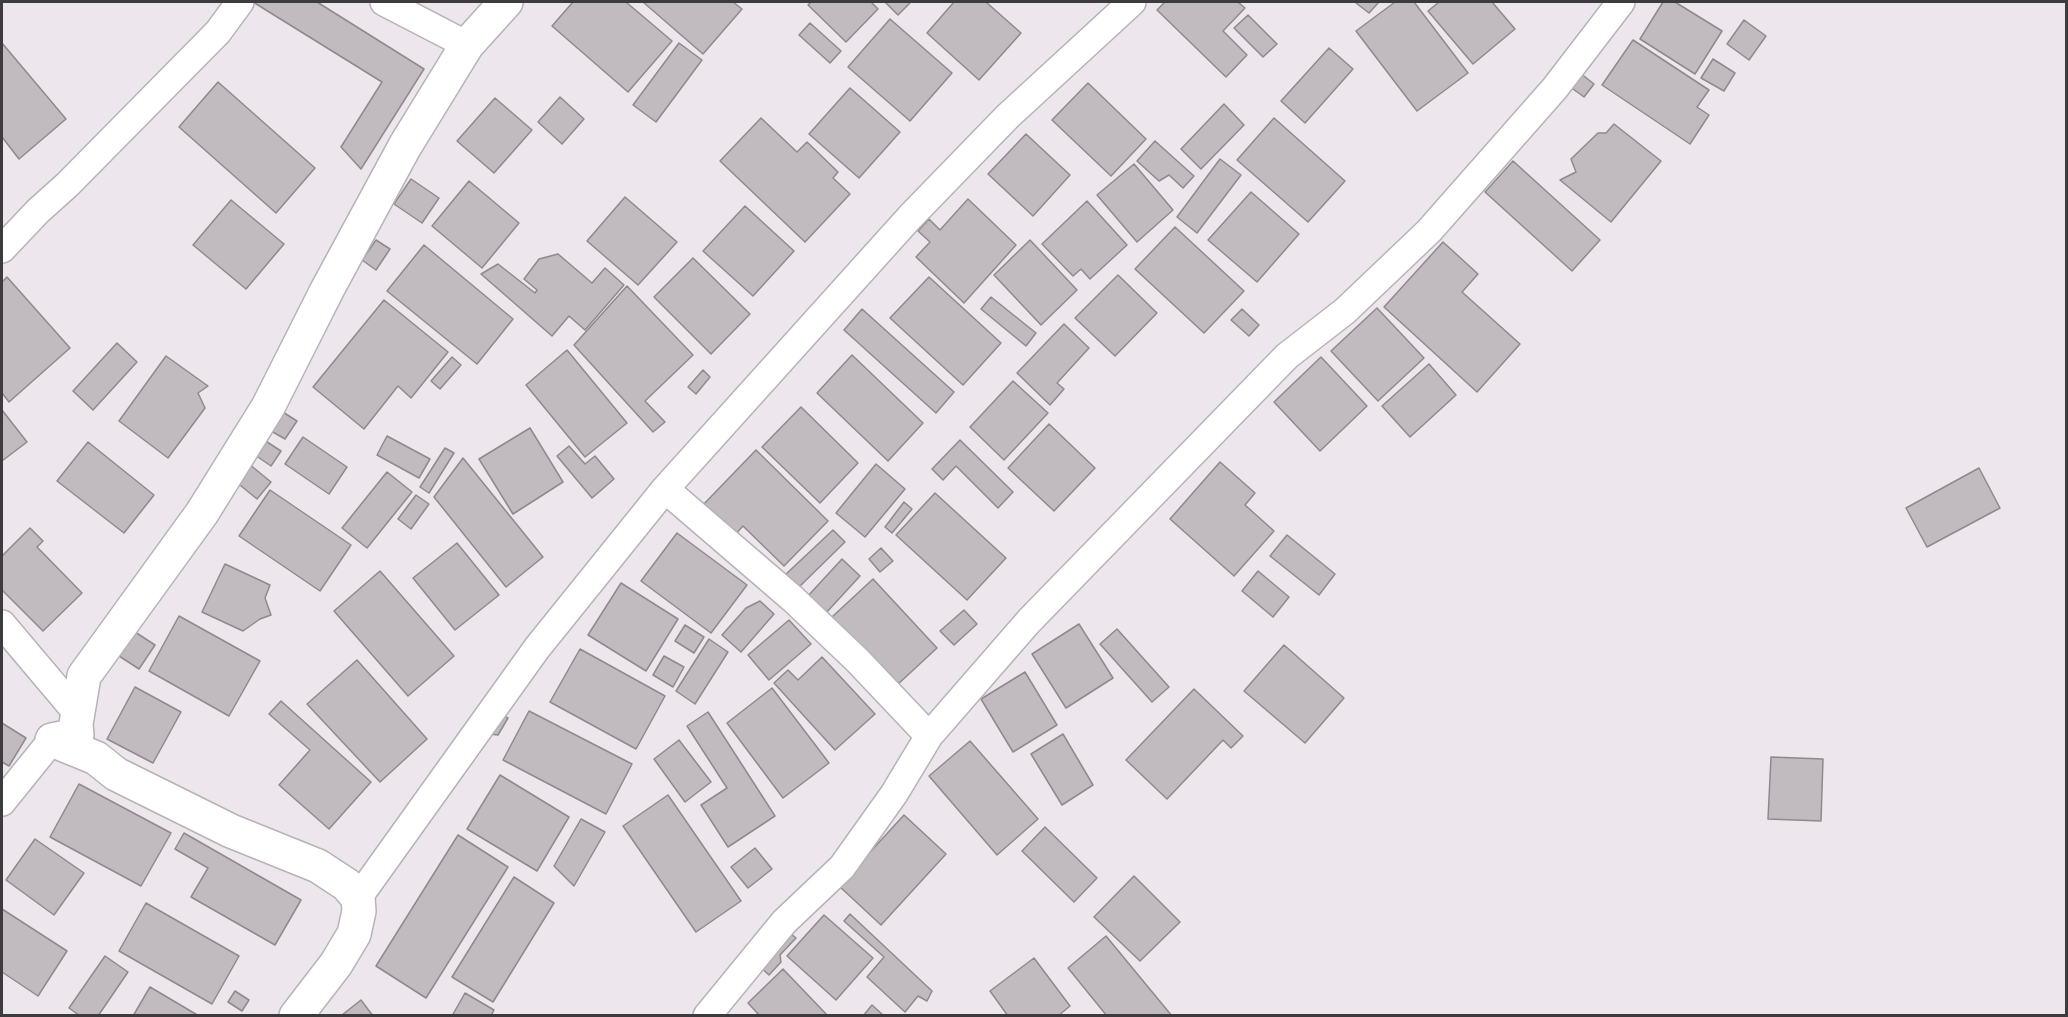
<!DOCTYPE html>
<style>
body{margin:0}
#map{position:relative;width:2068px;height:1017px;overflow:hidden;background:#ede7ed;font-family:Ubuntu,sans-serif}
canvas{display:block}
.frame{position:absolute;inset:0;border:3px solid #3e3b3e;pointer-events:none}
</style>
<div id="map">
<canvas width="2068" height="1017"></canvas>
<div class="frame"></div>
</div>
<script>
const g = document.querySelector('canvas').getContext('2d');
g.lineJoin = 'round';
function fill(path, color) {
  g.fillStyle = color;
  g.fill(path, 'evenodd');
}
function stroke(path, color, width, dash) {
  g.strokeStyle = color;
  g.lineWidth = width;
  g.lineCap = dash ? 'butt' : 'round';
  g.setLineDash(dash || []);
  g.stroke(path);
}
const building = new Path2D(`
 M253 2H317L424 69 361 169 341 147 382 82Z
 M573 2H626L672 41 628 92 552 26Z
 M643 2H733L742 9 703 54Z
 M811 2H871L878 9 846 42 808 5Z
 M885 2H908L910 3 898 15Z
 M954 2H986L1021 33 979 80 927 33Z
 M1165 2H1238L1245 8 1223 31 1247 55 1226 77 1157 10Z
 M1358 2H1379L1369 13 1356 3Z
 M1395 2H1414L1468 73 1417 111 1356 31Z
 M1439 2H1492L1515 29 1473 64 1428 11Z
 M1663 2H1675L1722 31 1695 74 1640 39Z
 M1248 15 1277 44 1263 57 1234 28Z
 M890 19 952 73 910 121 848 67Z
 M1744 20 1766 36 1749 60 1727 44Z
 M810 23 841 51 830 63 799 35Z
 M1633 40 1709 90 1697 107 1709 115 1690 144 1602 85Z
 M2 43 66 119 19 159 2 137Z
 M679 43 702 60 656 122 633 105Z
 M1329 48 1353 69 1305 123 1281 101Z
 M1713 59 1735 73 1724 91 1701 78Z
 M1580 73 1594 84 1584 97 1569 86Z
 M218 82 315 168 276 213 179 127Z
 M1088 83 1146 139 1111 176 1052 120Z
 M850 88 900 132 859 178 809 134Z
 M560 97 584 119 562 144 538 122Z
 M495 98 532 130 494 173 457 141Z
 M1224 104 1244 125 1201 169 1181 149Z
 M761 118 797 152 807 142 838 172 833 178 850 194 805 242 720 161Z
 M1274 118 1345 181 1308 222 1237 160Z
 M1614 124 1661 161 1611 222 1560 180 1576 172 1571 159 1598 133H1606Z
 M1026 134 1070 175 1033 216 988 174Z
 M1155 141 1194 176 1183 188 1169 175 1159 181 1137 161Z
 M1220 159 1241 175 1197 233 1177 217Z
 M1513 161 1600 240 1572 271 1485 192Z
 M1134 164 1173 210 1137 242 1097 195Z
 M411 179 439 198 422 223 394 204Z
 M469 181 519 223 482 268 432 226Z
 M1251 192 1299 234 1257 282 1208 240Z
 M625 197 677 242 638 285 587 241Z
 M968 199 1016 245 964 303 916 257 930 242 918 231 929 219 940 230Z
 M231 200 284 244 246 289 193 245Z
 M1087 201 1127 245 1090 279 1081 269 1073 276 1042 244Z
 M745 206 794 251 753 296 703 251Z
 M1175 227 1244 291 1204 333 1135 269Z
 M376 240 390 249 376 270 362 260Z
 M1030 240 1077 290 1041 325 994 275Z
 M1443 242 1478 274 1462 292 1520 344 1477 392 1384 307Z
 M424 245 513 319 477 364 387 291Z
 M558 254 592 283 605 268 624 285 585 330 569 316 552 336 481 274 498 264 535 293 537 290 524 279 539 259Z
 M693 258 750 314 711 354 654 297Z
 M1118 275 1157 313 1115 356 1075 318Z
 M7 277 70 348 9 402 2 393V282Z
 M929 277 1001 343 963 385 890 318Z
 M627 286 693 355 645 401 665 422 653 432 574 345Z
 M991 297 1036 333 1026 346 981 309Z
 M384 300 448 352 411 398 398 386 364 429 313 387Z
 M1377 308 1424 358 1378 401 1331 351Z
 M862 309 954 392 936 413 844 330Z
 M1242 309 1259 325 1249 336 1231 320Z
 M1064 324 1089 348 1057 383 1064 389 1050 405 1017 373Z
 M117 343 137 362 93 410 73 391Z
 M567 350 627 423 585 457 526 385Z
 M852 355 923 423 888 461 817 393Z
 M166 356 208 386 198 393 205 408 168 458 119 421Z
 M452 357 461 365 440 389 431 381Z
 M1321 357 1367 406 1320 451 1274 402Z
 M1429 364 1456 395 1410 437 1382 406Z
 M703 370 710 377 696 394 688 387Z
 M1013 381 1048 413 1004 460 970 427Z
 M801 407 858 463 820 503 762 447Z
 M278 409 297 421 285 439 266 428Z
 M2 410 27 442 2 461Z
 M1049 424 1095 468 1054 511 1008 468Z
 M530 428 563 482 513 514 479 459Z
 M387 436 430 459 419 478 377 455Z
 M303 437 347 467 329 494 285 464Z
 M264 440 281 451 271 466 255 455Z
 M960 440 1013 492 998 508 956 466 943 480 932 469Z
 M88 442 154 495 124 533 57 481Z
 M569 446 585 464 595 456 614 479 592 498 557 456Z
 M445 448 454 453 429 493 420 487Z
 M756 450 828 521 784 566 743 526 733 537 702 506Z
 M463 458 543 557 506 587 434 497Z
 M1220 462 1255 493 1245 505 1274 531 1234 576 1170 519Z
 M249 464 271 482 257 499 235 481Z
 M876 464 905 489 865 537 836 513Z
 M1979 468 2000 508 1927 547 1906 508Z
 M387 472 412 492 367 548 342 528Z
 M270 490 351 545 320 591 239 536Z
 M935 493 1006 558 967 600 896 535Z
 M416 495 429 504 411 529 398 519Z
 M904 502 912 509 892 533 885 527Z
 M30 528 43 541 37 547 82 593 43 631 2 590V556Z
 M833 530 845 542 798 588 785 575Z
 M677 533 747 585 711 633 641 581Z
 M1287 535 1335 574 1319 595 1270 556Z
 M457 543 499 595 455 630 413 578Z
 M881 548 893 561 880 572 869 559Z
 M842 559 860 576 825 614 807 597Z
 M225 564 270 585 265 598 271 615 260 619 243 631 202 612Z
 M380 571 454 656 408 696 334 611Z
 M1258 571 1289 597 1273 617 1242 591Z
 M873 579 937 648 896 686 832 617Z
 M621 583 678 619 646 671 588 635Z
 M760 601 774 614 741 652 722 635 746 608Z
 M964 610 977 624 954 645 940 631Z
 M179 616 260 661 229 716 149 671Z
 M789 620 811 644 769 680 748 655Z
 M1079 624 1113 678 1066 708 1032 654Z
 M685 625 704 637 694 653 675 641Z
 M1117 629 1169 687 1152 702 1100 644Z
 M132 630 155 645 139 669 116 654Z
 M709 639 728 652 695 704 676 691Z
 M1284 645 1344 698 1305 743 1244 691Z
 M580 649 665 696 636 749 550 702Z
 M664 656 684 667 673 687 653 675Z
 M822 657 875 714 835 750 774 683 788 670 798 680Z
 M357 660 427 739 380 782 307 704Z
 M1025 672 1057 725 1013 752 981 699Z
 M135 687 181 712 153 763 107 739Z
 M772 688 829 763 783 798 727 723Z
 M1194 689 1243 736 1231 748 1223 740 1167 799 1126 760Z
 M281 701 371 782 329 829 279 785 310 750 269 714Z
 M529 711 632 764 606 814 503 760Z
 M708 712 775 816 728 847 701 805 727 788 687 726Z
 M499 714 508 718 498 735 489 734Z
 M2 723 26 738 9 766 2 762Z
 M1063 734 1093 785 1062 805 1031 754Z
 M679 740 711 782 685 802 654 759Z
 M970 741 1038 819 997 855 929 776Z
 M1771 757 1823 759 1821 821 1768 819Z
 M500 775 569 817 537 871 467 829Z
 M79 784 171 833 141 886 50 837Z
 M668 795 741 901 696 932 623 826Z
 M904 815 946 854 881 925 839 886Z
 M581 819 605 832 574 886 554 866Z
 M1045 827 1097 878 1074 902 1022 851Z
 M184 833 301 900 275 945 191 897 208 868 175 849Z
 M458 835 508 867 426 998 376 966Z
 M35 839 84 873 54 915 6 880Z
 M755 848 772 869 748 888 731 867Z
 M1134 876 1180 922 1140 961 1094 917Z
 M514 877 554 903 493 1002 452 977Z
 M146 903 239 956 212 1004 119 951Z
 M2 909 67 951 38 996 2 972Z
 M850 914 932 991 927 1001 918 996 905 1012 867 977 884 957 844 921Z
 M824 915 873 958 836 1000 787 956Z
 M784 928 796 938 780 955 781 962 769 975 759 966Z
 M1106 936 1172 1016H1107L1068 968Z
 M105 956 128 972 98 1016H80L69 1008Z
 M1034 958 1070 1006 1058 1016H1008L990 991Z
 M783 969 828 1016H760L748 1003Z
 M150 987 199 1016H133Z
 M235 991 249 1000 242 1011 228 1002Z
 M465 993 494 1010 491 1016H452Z
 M361 1000 373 1016H342V1015Z
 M872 1005 884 1016H863Z`);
fill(building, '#c1bbbf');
stroke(building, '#8f898d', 1.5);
const street = new Path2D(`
 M384 2 467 45
 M2 249 38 211 67 185 218 32 240 2
 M665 489 793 599 858 661 929 736
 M2 624 78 714
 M2 802 52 740
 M358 898 537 648 665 489 910 217 1008 116 1132 2
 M707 1016 784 922 842 867 894 794 929 736 1029 621 1287 356 1345 311 1429 231 1555 88 1621 2`);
const secondary = new Path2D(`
 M296 1016 336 964 354 934 359 911 358 898 347 885 318 866 231 831 116 774 96 758 52 740 77 735 76 724 84 676 202 513 268 407 327 290 405 146 467 45 506 2`);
stroke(street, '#b8b2b8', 30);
stroke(secondary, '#b8b2b8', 36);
stroke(street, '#fff', 27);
stroke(secondary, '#fff', 33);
</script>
